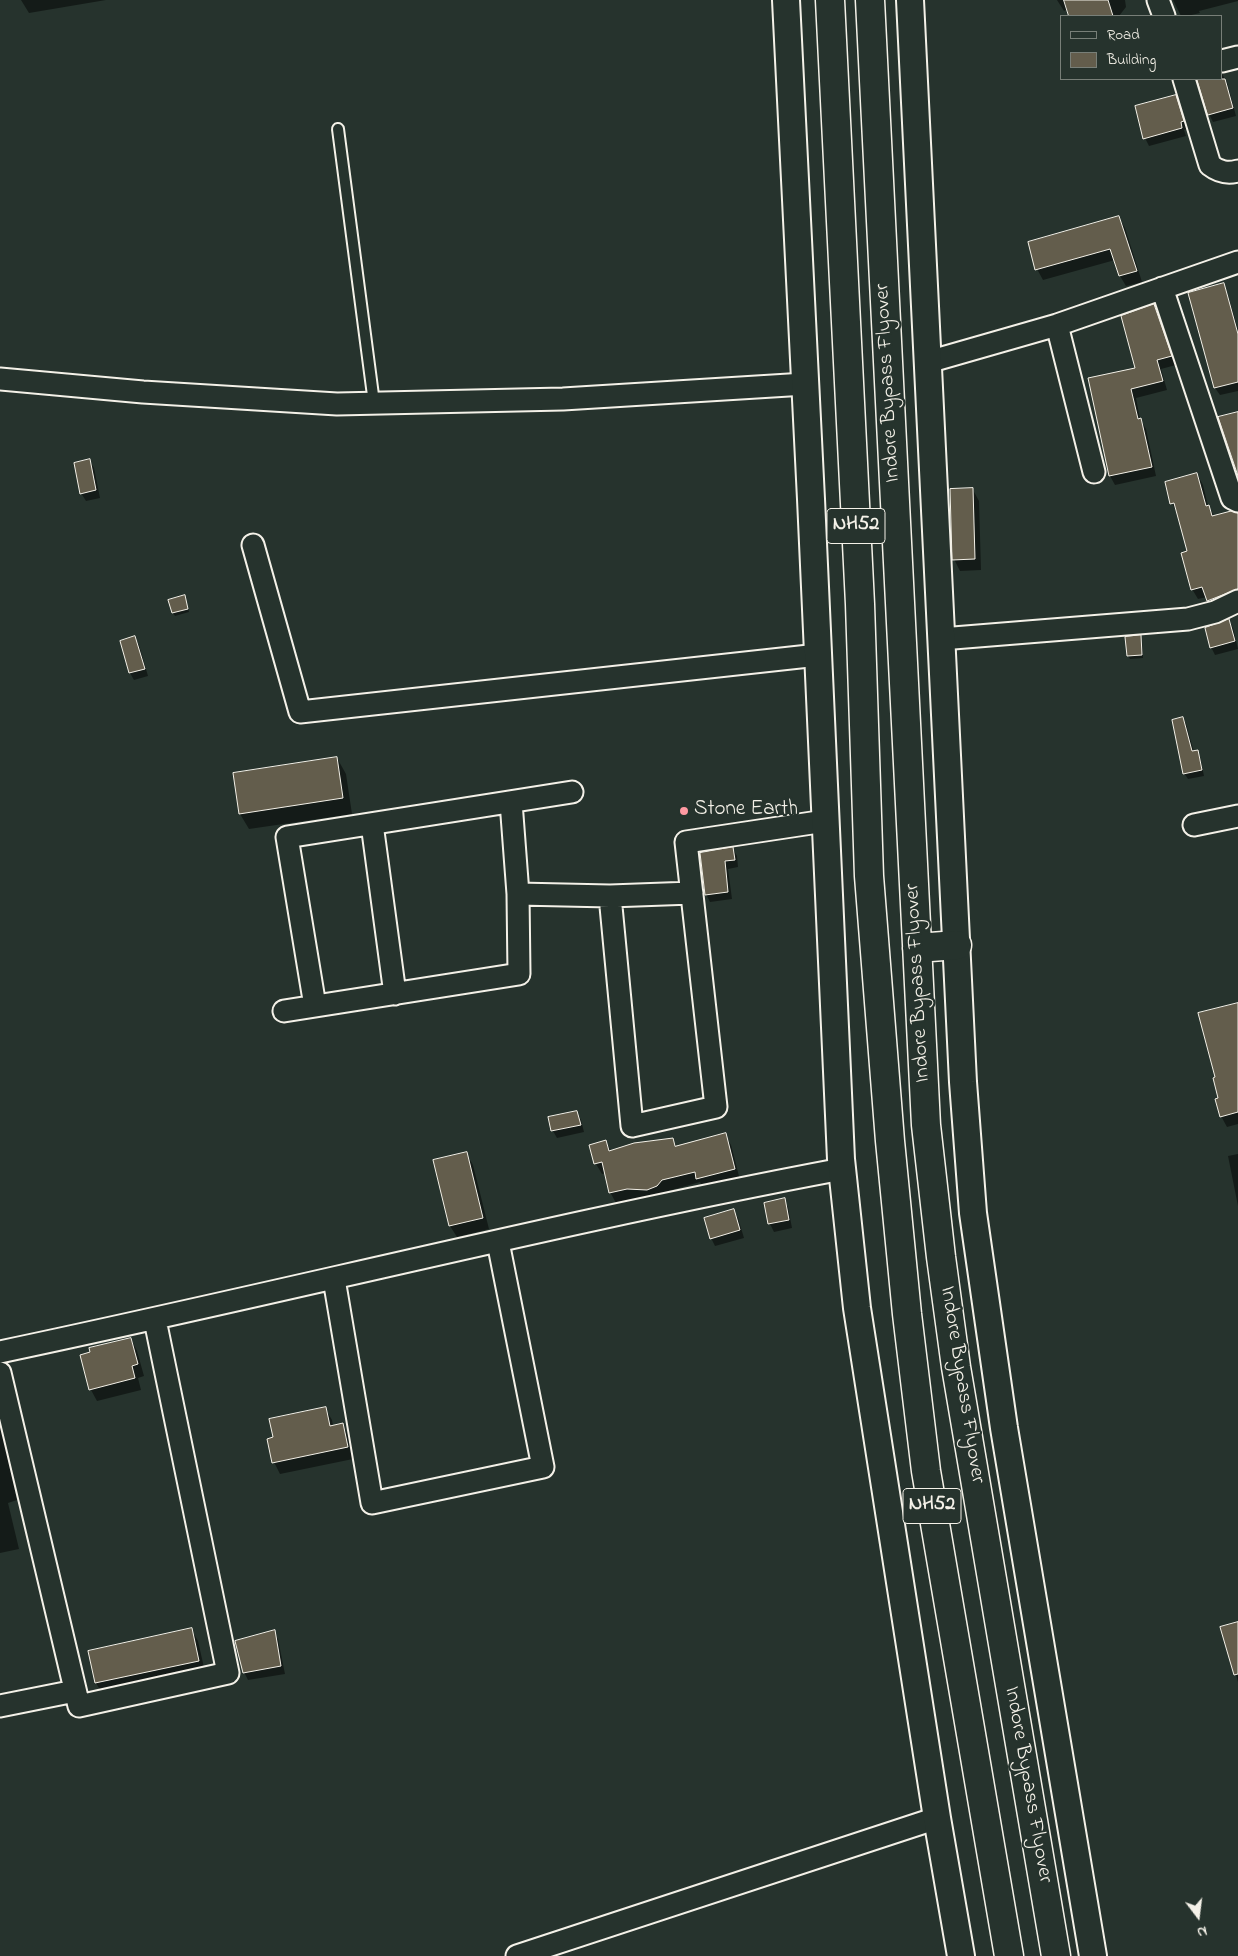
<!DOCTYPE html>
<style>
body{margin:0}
#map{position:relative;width:1238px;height:1956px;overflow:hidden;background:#26332d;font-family:"Indie Flower",sans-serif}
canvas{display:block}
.legend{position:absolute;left:1060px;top:15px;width:162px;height:65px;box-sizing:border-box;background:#26332d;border:1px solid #787f78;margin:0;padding:6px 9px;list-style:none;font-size:15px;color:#f4f1e8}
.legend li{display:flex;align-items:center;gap:10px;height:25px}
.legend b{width:25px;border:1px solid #787f78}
.north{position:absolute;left:1173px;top:1891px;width:50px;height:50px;-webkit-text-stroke:4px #26332d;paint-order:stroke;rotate:165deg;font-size:14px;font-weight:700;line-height:20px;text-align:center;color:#f4f1e8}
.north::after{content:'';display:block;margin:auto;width:18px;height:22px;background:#f4f1e8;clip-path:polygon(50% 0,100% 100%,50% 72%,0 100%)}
</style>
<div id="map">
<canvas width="1238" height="1956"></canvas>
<ul class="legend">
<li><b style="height:6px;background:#26332d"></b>Road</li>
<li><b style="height:14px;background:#635d4c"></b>Building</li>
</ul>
<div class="north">N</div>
</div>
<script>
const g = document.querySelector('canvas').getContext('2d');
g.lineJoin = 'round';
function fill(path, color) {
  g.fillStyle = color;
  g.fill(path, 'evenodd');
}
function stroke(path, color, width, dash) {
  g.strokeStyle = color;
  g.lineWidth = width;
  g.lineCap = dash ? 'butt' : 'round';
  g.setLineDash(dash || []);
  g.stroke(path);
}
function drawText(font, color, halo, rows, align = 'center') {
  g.font = font + ' "Indie Flower",sans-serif';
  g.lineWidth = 4.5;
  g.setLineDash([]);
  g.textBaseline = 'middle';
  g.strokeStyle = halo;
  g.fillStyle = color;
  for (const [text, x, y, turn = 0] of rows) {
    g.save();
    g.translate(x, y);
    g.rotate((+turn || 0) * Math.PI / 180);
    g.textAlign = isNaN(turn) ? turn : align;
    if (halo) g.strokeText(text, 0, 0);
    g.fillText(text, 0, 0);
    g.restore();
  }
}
fill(new Path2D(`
 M21 0H106L29 13Z
 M1057 0H1125L1126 7 1119 16H1070L1068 9 1064 11Z
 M1173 0H1238V1L1199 11 1200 13 1187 16H1181Z
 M1222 74 1227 82 1236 116 1213 122 1209 114 1198 79H1222Z
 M1175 97 1180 104 1187 129 1184 130 1186 136 1149 146 1145 138Z
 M1119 218 1125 228 1142 282 1126 286 1120 276 1115 260 1043 280 1037 269Z
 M1223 284 1227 292 1238 329V391L1220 395 1215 388 1190 294Z
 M1154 306 1159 315 1176 365 1161 369 1167 390 1136 398 1140 419 1146 429 1156 476 1115 485 1110 476 1089 379 1136 369Z
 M90 461 94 468 100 498 86 501 81 493Z
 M1197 474 1203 485 1208 506 1215 517 1238 515V600L1214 610 1207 597 1198 599 1192 589 1189 552 1177 513 1172 503Z
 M973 490 979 501 981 570 960 571 954 559Z
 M186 600 189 612 175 616 173 613Z
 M1229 620 1233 628 1238 649 1215 655 1211 647Z
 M1140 637 1142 640 1143 658 1130 659 1128 656Z
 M135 638 139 645 148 676 134 680 130 673 121 642Z
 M1183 718 1186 724 1194 752H1197L1200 757 1204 776 1188 779 1184 773Z
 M337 758 346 774 352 814 249 829 240 814Z
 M733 849 737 856 738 867 728 869 732 899 710 902 706 894 701 854Z
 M1238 1004V1124L1227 1127 1221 1116 1216 1078Z
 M577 1112 581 1120 584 1132 557 1138 553 1131 550 1118Z
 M725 1135 731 1145 740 1180 703 1189 700 1182 668 1191 662 1196 653 1200 633 1199 616 1203 610 1192 606 1173 602 1174 596 1164 590 1146 606 1142 611 1151 672 1139 677 1147Z
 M466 1153 473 1165 489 1229 457 1237 450 1226 435 1161Z
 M1238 1154V1206L1228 1156Z
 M784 1200 788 1207 792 1228 774 1232 770 1224 765 1204Z
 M733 1210 738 1218 744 1238 715 1246 711 1238Z
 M131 1339 137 1351 144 1376 138 1378 141 1390 97 1401 91 1390 82 1356Z
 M325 1408 332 1420 333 1426 342 1424 349 1436 353 1459 280 1474 274 1462Z
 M0 1422 17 1500 8 1503 19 1549 0 1553Z
 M1238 1623V1682L1222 1628Z
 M191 1629 198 1641 205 1672 103 1695 96 1683 89 1652Z
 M274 1632 278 1639 285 1674 248 1680 244 1672Z`), '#0007');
const building = new Path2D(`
 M1064 0H1108L1113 16H1069Z
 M1197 79H1225L1233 108 1208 115Z
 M1176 95 1184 121 1181 122 1182 128 1143 139 1135 106Z
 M1119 216 1137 271 1119 276 1110 249 1035 270 1028 242Z
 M1224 283 1238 334V382L1214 388 1188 293Z
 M1154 304 1172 356 1157 360 1163 381 1131 389 1138 419 1141 418 1152 467 1109 476 1088 378 1135 368 1121 316Z
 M1238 412V476L1218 417Z
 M90 459 96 490 80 494 74 463Z
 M1197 473 1206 506 1209 505 1212 516 1231 511 1238 513V589L1207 601 1202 587 1191 590 1181 553 1187 551 1174 503 1170 504 1165 482Z
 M973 488 975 559 952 560 950 489Z
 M185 595 188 609 172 613 168 600Z
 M1229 619 1235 641 1210 648 1205 628Z
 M1141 635 1142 655 1127 656 1125 637Z
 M135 636 145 669 129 673 120 641Z
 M1183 717 1192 751 1198 750 1202 770 1183 774 1172 720Z
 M337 757 343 798 239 814 233 773Z
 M733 847 735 860 725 861 728 892 705 895 700 853Z
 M1238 1003V1112L1220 1117 1215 1099 1218 1098 1213 1078 1215 1077 1198 1013Z
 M577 1111 581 1125 551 1131 548 1117Z
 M726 1133 735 1169 696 1179 695 1172 662 1180 657 1186 647 1190 627 1189 609 1193 602 1162 594 1164 589 1145 606 1140 609 1151 634 1143 673 1138 675 1146Z
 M467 1152 483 1218 449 1226 433 1160Z
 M785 1198 789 1220 768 1224 764 1203Z
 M734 1209 740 1230 710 1239 704 1218Z
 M131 1338 138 1364 132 1366 135 1378 89 1390 80 1355 90 1352 89 1348Z
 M326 1407 330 1426 343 1423 348 1447 272 1463 267 1439 273 1437 269 1419Z
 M1238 1622V1674L1234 1675 1220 1627Z
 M192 1628 199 1661 95 1683 88 1651Z
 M275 1630 281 1666 243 1673 235 1641Z`);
fill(building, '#635d4c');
stroke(building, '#f4f1e8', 1);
const service = new Path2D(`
 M338 129 374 403`);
const minor = new Path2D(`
 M1158 0 1164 16
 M1222 61 1238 57
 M1184 79 1210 165C1219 172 1227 174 1238 171
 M1162 288 1232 498 1238 501
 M1057 325 1094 472
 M928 362 1057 325 1238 262
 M0 379 143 392 337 404 563 399 805 384
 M253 545 300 712 818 655
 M941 639 1188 619 1215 612 1238 601
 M372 824 395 994
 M1194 825 1238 816
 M518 894 610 896 692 893
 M610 896 632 1126 716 1107 686 842 825 821
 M315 1006 287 837 572 792
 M284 1011 519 974 518 894 511 802
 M334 1279 372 1503 543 1467 498 1242
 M0 1352C281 1293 560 1222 842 1169
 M0 1373 79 1706 228 1673 155 1320
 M0 1706 75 1691
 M517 1956 937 1818`);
const tertiary = new Path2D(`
 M786 0 811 499 841 1159 857 1308 937 1818 961 1956
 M910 0 963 1082 973 1213 1004 1428 1093 1956`);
const trunk = new Path2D(`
 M830 0 860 604 869 876 890 1141 907 1314 926 1471 1009 1956
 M870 0 926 1125 941 1257 956 1367 1056 1956
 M917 948 957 945`);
stroke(service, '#f4f1e8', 14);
stroke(minor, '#f4f1e8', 25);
stroke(tertiary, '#f4f1e8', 30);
stroke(trunk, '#f4f1e8', 31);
stroke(service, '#26332d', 10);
stroke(minor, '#26332d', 21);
stroke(tertiary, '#26332d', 26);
stroke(trunk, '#26332d', 28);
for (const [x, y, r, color] of [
 [684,811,5,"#ff9aa2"]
]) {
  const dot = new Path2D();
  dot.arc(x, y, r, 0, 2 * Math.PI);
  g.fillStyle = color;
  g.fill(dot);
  stroke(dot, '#26332d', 2);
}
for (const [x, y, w] of [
 [856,526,58],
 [932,1506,58]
]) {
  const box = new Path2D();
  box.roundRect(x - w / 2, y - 17.5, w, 35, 4);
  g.fillStyle = '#26332d';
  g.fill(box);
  stroke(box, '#f4f1e8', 1);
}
drawText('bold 20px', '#f4f1e8', null, [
 ["NH52",856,526],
 ["NH52",932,1506]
]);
drawText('21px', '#f4f1e8', '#26332d', [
 ["Indore Bypass Flyover",889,383,-93],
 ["Indore Bypass Flyover",919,983,-93],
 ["Indore Bypass Flyover",961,1385,81],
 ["Indore Bypass Flyover",1027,1785,80]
]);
drawText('21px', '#f4f1e8', '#26332d', [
 ["Stone Earth",694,811]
], 'left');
</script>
